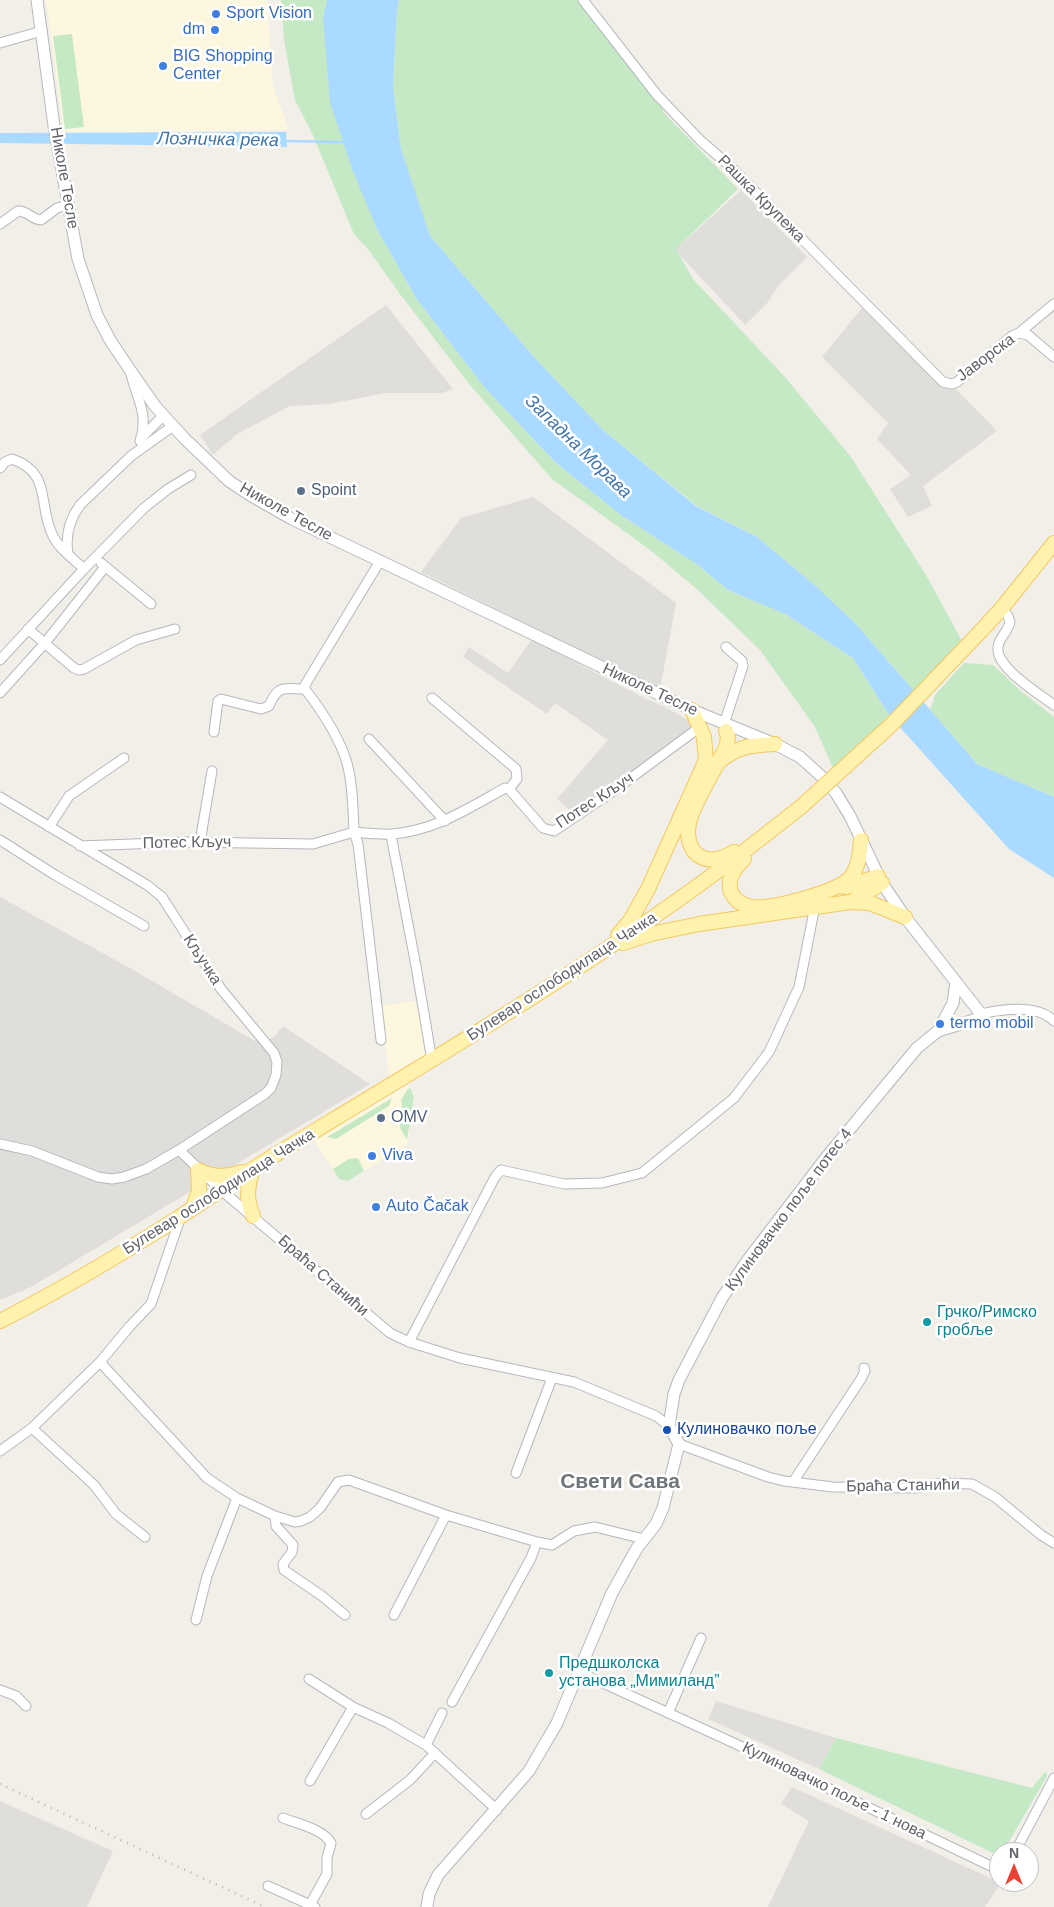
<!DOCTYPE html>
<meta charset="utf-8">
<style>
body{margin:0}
#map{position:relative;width:1054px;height:1907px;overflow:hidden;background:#f1efe8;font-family:Arial,sans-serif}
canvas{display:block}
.north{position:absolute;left:989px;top:1842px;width:50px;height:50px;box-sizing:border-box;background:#fff;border:1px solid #bfc1c3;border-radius:50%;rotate:0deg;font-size:14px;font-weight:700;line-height:20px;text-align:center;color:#5f6368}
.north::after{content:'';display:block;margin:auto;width:18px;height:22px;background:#ea4335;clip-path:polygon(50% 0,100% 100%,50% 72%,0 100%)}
</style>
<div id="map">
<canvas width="1054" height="1907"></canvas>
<div class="north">N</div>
</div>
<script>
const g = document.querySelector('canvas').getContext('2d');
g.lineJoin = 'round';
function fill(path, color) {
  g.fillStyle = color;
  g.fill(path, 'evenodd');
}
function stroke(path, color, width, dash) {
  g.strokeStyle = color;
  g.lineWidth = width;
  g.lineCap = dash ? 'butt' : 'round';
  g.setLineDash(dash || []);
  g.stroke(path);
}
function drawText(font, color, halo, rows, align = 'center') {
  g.font = font + ' Arial,sans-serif';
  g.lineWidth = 5;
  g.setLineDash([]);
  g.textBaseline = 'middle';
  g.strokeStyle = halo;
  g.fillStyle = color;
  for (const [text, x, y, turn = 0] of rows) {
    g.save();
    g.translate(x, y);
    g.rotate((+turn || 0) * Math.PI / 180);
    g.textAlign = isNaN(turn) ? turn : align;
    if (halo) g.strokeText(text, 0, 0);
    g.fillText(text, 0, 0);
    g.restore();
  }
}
fill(new Path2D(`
 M46 0H267L273 87 289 130 64 133Z
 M420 1000 429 1054 389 1077 381 1006Z
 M408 1085 414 1096 407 1145 348 1181 339 1179 314 1140Z`), '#fef7e0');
fill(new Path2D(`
 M741 190 807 257 779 285 768 302 745 325 675 250Z
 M386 305 453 389 442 393H385L329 404 290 406 237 434 213 455 200 435Z
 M862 308 936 382H949L997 431 923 486 932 506 908 517 890 489 911 475 877 439 888 423 822 357Z
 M533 497 676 603 660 690 421 572 461 518Z
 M532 639 644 698 665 707 700 727 577 816 557 799 608 740 555 703 547 714 463 657 469 647 508 673Z
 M0 897 130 968 255 1041 273 1038 283 1026 370 1084 31 1287 0 1300Z
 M716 1701 836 1738 819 1769 708 1719Z
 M792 1787 999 1882H1002L985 1907H768L809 1821 781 1804Z
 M0 1801 113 1851 87 1907H0Z`), '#e0deda');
fill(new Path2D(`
 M281 0H327L323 17 378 231 416 298 485 388 555 462 622 516 698 565 728 590 785 614 853 658 890 716 833 768 815 727 760 650 698 590 649 549 552 479 470 385 400 294 368 249 354 234 312 133 295 100 284 40Z
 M399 0H583L657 95 664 113 738 189 676 249 693 279 785 377 851 457 926 575 962 641 914 691 856 624 818 588 757 537 697 506 603 430 534 357 430 236 401 149 393 87 397 10Z
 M72 34 84 127 65 129 53 36Z
 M964 663 993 665 1022 692 1054 717V797L977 764 930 710 935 695Z
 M410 1088 414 1096 407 1140C405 1136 400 1130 400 1125 399 1116 404 1110 401 1100L407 1090Z
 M392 1098 389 1106 336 1139 327 1137Z
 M358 1158 364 1171 348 1181 339 1179 333 1169 349 1159Z
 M836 1738 1032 1788 1046 1771 1047 1776 1003 1852H999V1856L819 1769Z`), '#c5e8c5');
fill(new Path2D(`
 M327 0H399L397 10 393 87 401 149 430 236 534 357 603 430 696 506 757 537 818 588 856 624 977 764 1054 797V878L1009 849 890 716 853 658 785 614 728 590 698 565 622 516 555 462 485 388 416 298 378 231 352 169 330 102 323 17Z
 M286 132 287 147 0 143V133Z`), '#aadaff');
stroke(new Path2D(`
 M283 141 345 142`), '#aadaff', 2.5);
const minor = new Path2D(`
 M583 0 657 95 701 141 731 167 943 382 952 384 957 382 1012 336 1019 333 1028 335 1054 357
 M0 43 42 31
 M0 224 18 211C27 210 32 220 41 220L57 208 68 205
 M1019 333 1054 304
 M131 374C137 400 149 414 140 441
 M143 436 164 415
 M0 468 5 462 12 459C53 473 37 505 53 536 59 549 74 559 84 569
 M68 554C65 535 69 520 80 505L131 456 173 426
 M101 563 151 604
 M1002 608 1008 616 1010 622C1008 632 999 637 998 647 995 667 1039 694 1054 705
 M28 629 74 668 79 670 84 669 136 640 175 629
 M0 660 84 569 144 508 168 489 191 475
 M0 693 45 643 105 567
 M432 698 516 769 517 779 509 789
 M724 724 743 666 742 661 726 647
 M214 732 218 701 221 699 261 709 269 706C278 684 284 689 305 689
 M369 739 445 821
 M0 797 147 885 162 897 221 989 274 1053 277 1062 276 1075 271 1088 265 1094 179 1150 146 1169 124 1177 112 1179 98 1177 32 1151 0 1144
 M49 827 69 796 124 758
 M391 835 416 966 432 1061
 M0 840 55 875 144 926
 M200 842 212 771
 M80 846 185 842 313 844 354 832C353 810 353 785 347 763 339 736 322 711 305 689V685L380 561
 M981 1014C1002 1009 1038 1004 1054 1021
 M381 1040 358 844 354 832C366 833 380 835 392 834 434 831 469 808 505 788L509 789 543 828 554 831 612 792 700 727
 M179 1150 221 1190 390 1333 409 1342 460 1358 574 1382 656 1416 669 1426
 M409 1342 495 1177 501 1170 564 1184 602 1183 642 1173 734 1098 769 1052 799 987 815 906
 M100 1362 207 1478 237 1498 275 1516 295 1522 301 1521 310 1517 320 1508 338 1482 349 1480 446 1515 537 1542 552 1545 574 1531 595 1527 644 1539
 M32 1428 94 1485 116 1514 145 1537
 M679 1444 768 1477 784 1481 833 1487 916 1488 943 1483 972 1484 995 1497 1041 1535 1054 1543
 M0 1451 32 1428 100 1362 130 1326 151 1304 181 1216
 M516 1473 552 1378
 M793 1482 861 1379 865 1371 864 1368
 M275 1516 276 1526 293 1545 292 1552 283 1564 284 1570 322 1596 345 1615
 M394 1615 446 1515
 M196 1620 207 1576 237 1498
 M579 1672 736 1744 999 1870
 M309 1679 353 1707 388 1723 426 1745 497 1810
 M0 1690 16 1696 26 1706
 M452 1702 531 1558 537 1542
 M668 1713 701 1638
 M426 1745 442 1713
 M310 1781 353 1707
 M366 1814 410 1780 435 1753
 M283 1818C298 1824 323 1829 331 1843L327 1858V1874L310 1905
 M1015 1852 1054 1778
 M268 1886 315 1907`);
const tertiary = new Path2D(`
 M37 0 54 126 78 259 97 315 110 340 130 370 155 406 185 439 229 481 250 495 292 519 692 710 775 744 800 757 821 776 836 793 850 816 882 883 905 917 981 1014 977 1019 938 1031
 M427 1907 429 1894 438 1875 529 1771 557 1723 612 1593 637 1548 656 1524 663 1508 679 1444 669 1426 674 1394 679 1380 722 1298 747 1261 825 1159 917 1048 938 1031 953 1003 956 982`);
const primary = new Path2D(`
 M980 632 1002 608 1054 543
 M726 731 728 736 727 745C717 767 694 801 689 823 687 834 688 848 698 855 710 864 723 858 734 852
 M721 760C738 746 754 745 775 744
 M744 859C735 868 728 876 730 889 733 900 743 906 753 907 773 909 838 892 851 877 859 866 860 853 861 840
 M840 886 847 887 878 876
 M851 902 882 883
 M618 935 630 921 648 889 706 760 704 737 692 710
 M623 943 651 934 699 924 850 902 870 903 905 917
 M253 1169C247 1186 246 1200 253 1216
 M198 1170C214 1178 226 1177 242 1172
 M193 1208 199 1190 198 1170
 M0 1321C61 1290 120 1255 178 1218 211 1197 242 1175 275 1155 407 1075 541 996 668 907 714 875 758 841 802 806`);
stroke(minor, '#b5b8bc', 11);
stroke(tertiary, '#b5b8bc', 13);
stroke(primary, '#f2c960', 16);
stroke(minor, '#fff', 9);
stroke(tertiary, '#fff', 11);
stroke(primary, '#fff2af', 14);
stroke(new Path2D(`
 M0 1784 265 1907`), '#b6b7b8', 2.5, [1, 6]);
const primaryBridge = new Path2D(`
 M802 806 891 725 980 632`);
stroke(primaryBridge, '#f2c960', 16, []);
stroke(primaryBridge, '#fff2af', 14);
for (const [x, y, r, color] of [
 [216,14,5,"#3f7fe0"],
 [215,30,5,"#3f7fe0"],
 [163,66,5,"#3f7fe0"],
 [301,491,5,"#5c6f8a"],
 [940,1024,5,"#3f7fe0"],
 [381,1118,5,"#5c6f8a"],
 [372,1156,5,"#3f7fe0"],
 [376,1207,5,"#3f7fe0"],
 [927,1322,5,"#0f9aa8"],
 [667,1430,5,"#1a4fb4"],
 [549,1673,5,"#0f9aa8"]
]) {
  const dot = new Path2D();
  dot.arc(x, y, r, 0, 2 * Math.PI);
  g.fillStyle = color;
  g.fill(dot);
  stroke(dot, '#fff', 2);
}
drawText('16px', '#366cbe', '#fff', [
 ["Sport Vision",226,14],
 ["dm",205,30,"right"],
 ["BIG Shopping",173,57],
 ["Center",173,75],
 ["termo mobil",950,1024],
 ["Viva",382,1156],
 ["Auto Čačak",386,1207]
], 'left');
drawText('16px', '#5f6368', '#fff', [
 ["Николе Тесле",64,178,80],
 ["Рашка Крупежа",761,199,45],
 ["Јаворска",986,358,-37],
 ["Николе Тесле",286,512,29],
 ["Николе Тесле",650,690,25],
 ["Потес Кључ",595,801,-33],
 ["Потес Кључ",187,843,-1],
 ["Кључка",202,960,57],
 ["Булевар ослободилаца Чачка",562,977,-33],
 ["Булевар ослободилаца Чачка",219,1192,-32],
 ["Кулиновачко поље потес 4",789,1210,-53],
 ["Браћа Станићи",323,1276,41],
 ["Браћа Станићи",903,1486,-1],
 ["Кулиновачко поље - 1 нова",834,1791,26]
]);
drawText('16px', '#4e5e75', '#fff', [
 ["Spoint",311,491],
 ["OMV",391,1118]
], 'left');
drawText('16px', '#0d838f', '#fff', [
 ["Грчко/Римско",937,1313],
 ["гробље",937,1331],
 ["Предшколска",559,1664],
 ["установа „Мимиланд”",559,1682]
], 'left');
drawText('16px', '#164399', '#fff', [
 ["Кулиновачко поље",677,1430]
], 'left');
drawText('italic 18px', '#4174aa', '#fff', [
 ["Лозничка река",218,140,1],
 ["Западна Морава",578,447,44]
]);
drawText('bold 21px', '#70757a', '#fff', [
 ["Свети Сава",620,1482]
]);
</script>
